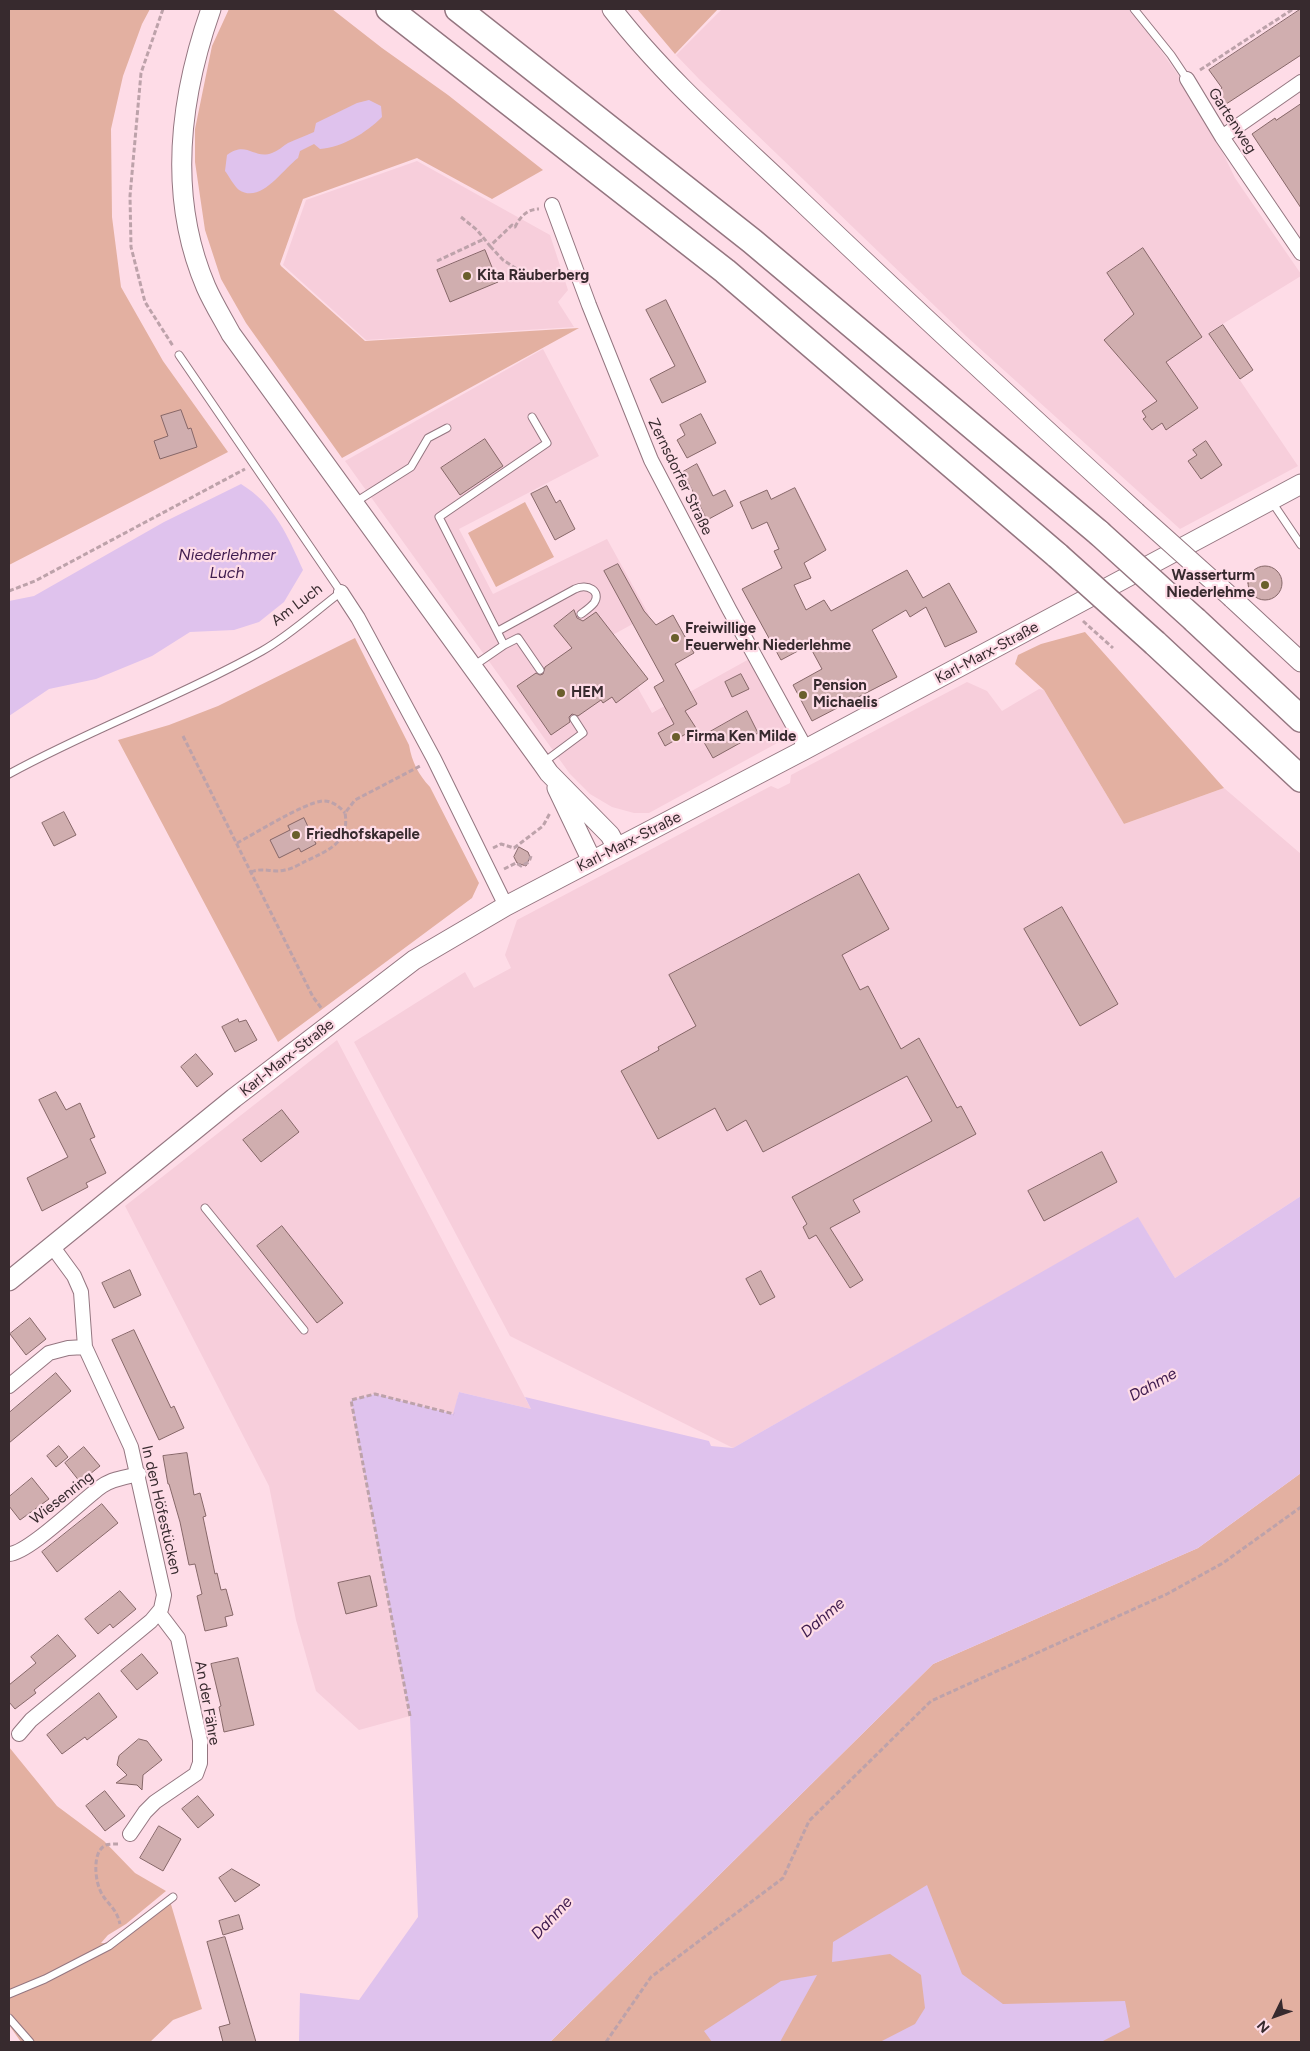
<!DOCTYPE html>
<meta charset="utf-8">
<style>
body{margin:0}
#map{position:relative;width:1310px;height:2051px;overflow:hidden;background:#fedce7;font-family:Figtree,sans-serif}
canvas{display:block}
.frame{position:absolute;inset:0;border:10px solid #372a2e;pointer-events:none}
.north{position:absolute;left:1250px;top:1991px;width:50px;height:50px;-webkit-text-stroke:4px #fedce7;paint-order:stroke;rotate:228deg;font-size:14px;font-weight:700;line-height:20px;text-align:center;color:#372a2e}
.north::after{content:'';display:block;margin:auto;width:18px;height:22px;background:#372a2e;clip-path:polygon(50% 0,100% 100%,50% 72%,0 100%)}
</style>
<div id="map">
<canvas width="1310" height="2051"></canvas>
<div class="frame"></div>
<div class="north">N</div>
</div>
<script>
const g = document.querySelector('canvas').getContext('2d');
g.lineJoin = 'round';
function fill(path, color) {
  g.fillStyle = color;
  g.fill(path, 'evenodd');
}
function stroke(path, color, width, dash) {
  g.strokeStyle = color;
  g.lineWidth = width;
  g.lineCap = dash ? 'butt' : 'round';
  g.setLineDash(dash || []);
  g.stroke(path);
}
function drawText(font, color, halo, rows, align = 'center') {
  g.font = font + ' Figtree,sans-serif';
  g.lineWidth = 4.5;
  g.setLineDash([]);
  g.textBaseline = 'middle';
  g.strokeStyle = halo;
  g.fillStyle = color;
  for (const [text, x, y, turn = 0] of rows) {
    g.save();
    g.translate(x, y);
    g.rotate((+turn || 0) * Math.PI / 180);
    g.textAlign = isNaN(turn) ? turn : align;
    if (halo) g.strokeText(text, 0, 0);
    g.fillText(text, 0, 0);
    g.restore();
  }
}
fill(new Path2D(`
 M722 9H1128L1152 38 1222 137 1218 143 1235 178 1301 274V276L1208 333 1298 466 1180 529 966 336 699 79 676 55Z
 M417 161 550 235 568 290 558 302 574 327 366 340 283 265 306 200Z
 M543 349 599 456 459 529 493 594 607 539 649 615 609 637 652 713 751 658 792 735 649 813H634L612 807 590 794 570 774 345 461Z
 M967 682 987 691 1002 711 1039 689 1044 690 1124 824 1224 788 1301 854V1196L1175 1278 1138 1218 733 1448 510 1336 354 1042 465 972 474 988 511 968 505 955 517 920 771 786 778 789 790 783 791 775Z
 M337 1040 531 1409 459 1392 454 1414 375 1394 351 1400 410 1716 359 1730 316 1691 296 1620 269 1486 125 1206Z`), '#f7cedb');
fill(new Path2D(`
 M9 9H150L142 24 123 76 111 129 112 217 121 287 163 361 228 452 9 565Z
 M229 9H332L382 48 448 95 543 170 492 199 417 158 303 199 280 264 281 266 365 341 579 328 342 458 246 323 221 279 205 230 195 162V129L212 46Z
 M637 9H718L675 54Z
 M525 502 554 557 496 587 468 533Z
 M1085 632 1224 788 1124 824 1044 690 1015 664 1018 655 1041 644Z
 M355 638 409 745C412 762 418 774 430 787L479 883 472 898 278 1042 118 740 169 725 218 706Z
 M1301 1473V2042H550L933 1664 1198 1548Z
 M9 1747 57 1806 104 1841 135 1873 166 1891 126 1924 108 1935 101 1943H113L170 1901 202 2009 173 2020 150 2042H21L9 2025Z`), '#e3b0a1');
fill(new Path2D(`
 M369 100 381 106 382 117C366 133 343 147 320 149L314 144 300 151 298 158C282 170 261 204 239 190 234 186 229 176 225 171L227 155C247 140 254 160 272 153 278 151 283 146 288 143 296 139 306 136 314 132L316 123 357 103Z
 M241 484C274 504 288 536 303 570L284 602 259 622 234 630 190 632 152 656 96 679 49 689 9 716V601L34 596 164 522Z
 M1301 1196V1473L1198 1548 933 1664 550 2042H299L300 1993 359 2000 418 1917 410 1716 351 1400 375 1394 453 1414 459 1392 531 1409 525 1397 709 1441 711 1446 733 1448 1138 1217 1175 1278Z
 M927 1885 962 1974 1003 2004 1125 2001 1130 2027 1101 2042H880L915 2024 925 2008 921 1975 890 1954 832 1962 833 1942Z
 M817 1975 780 2042H712L704 2031 781 1981Z`), '#dfc2ed');
const building = new Path2D(`
 M1301 9V55L1220 108 1211 95 1222 88 1209 70Z
 M1301 104V208L1252 134 1275 118 1276 120Z
 M1143 248 1202 337 1166 362 1198 408 1166 430 1162 423 1152 430 1143 419 1146 417 1142 411 1157 401 1104 340 1134 314 1107 273Z
 M485 250 498 282 450 302 437 270Z
 M666 300 706 382 662 403 650 379 675 366 646 310Z
 M1223 325 1253 370 1240 379 1209 334Z
 M181 410 188 429 191 428 197 447 160 459 154 441 168 436 161 416Z
 M701 414 716 443 687 458 677 440 685 435 680 425Z
 M485 439 503 466 460 495 441 468Z
 M1206 441 1222 465 1201 479 1188 461 1197 455 1193 450Z
 M697 464 713 496 725 490 733 506 707 520 683 472Z
 M547 486 556 503 560 500 575 529 555 540 531 494Z
 M795 488 826 550 804 563 811 578 794 585 806 610 824 600 831 611 907 570 923 598 949 583 977 632 945 647 926 607 910 617 906 610 872 630 897 677 812 721 793 685 822 669 809 645 781 660 742 589 782 568 774 551 779 549 767 522 752 529 740 502 767 490 771 499Z
 M618 564 644 611 656 625 673 615 694 653 675 664 697 704 685 711 696 728 665 746 658 733 674 724 654 687 664 681 604 571Z
 M1248 583a17 17 0 1 1 34 0a17 17 0 1 1-34 0Z
 M574 610 577 618 583 621 596 612 648 679 616 703 612 697 603 703 601 700 578 716 572 714 569 717 570 722 551 735 517 686 536 673 540 675 543 674 545 667 572 648 554 626Z
 M741 674 749 689 732 697 725 682Z
 M747 711 758 733 713 758 701 737Z
 M64 812 76 835 54 846 42 823Z
 M304 818 316 844 301 852 299 848 279 858 270 840 290 830 288 826Z
 M519 847 528 852 530 857 526 866 517 863 514 857Z
 M859 874 889 929 842 955 860 990 868 986 901 1049 919 1038 957 1108 961 1106 976 1134 853 1200 860 1212 830 1228 863 1280 850 1288 816 1235 809 1239 803 1227 807 1224 792 1197 932 1121 907 1076 763 1152 746 1120 727 1131 715 1108 658 1139 621 1071 659 1050 658 1047 696 1026 669 975Z
 M1062 907 1118 1004 1080 1026 1024 929Z
 M238 1019 239 1022 246 1020 257 1040 235 1052 222 1027Z
 M196 1054 213 1074 197 1087 181 1067Z
 M56 1092 66 1110 80 1103 95 1137 90 1139 106 1173 86 1183 88 1187 42 1211 27 1178 68 1157 39 1100Z
 M282 1110 299 1132 261 1162 243 1140Z
 M1102 1152 1117 1182 1044 1221 1028 1191Z
 M282 1226 343 1303 317 1323 257 1246Z
 M130 1270 141 1295 114 1308 102 1283Z
 M761 1271 775 1297 760 1305 746 1279Z
 M30 1318 46 1339 26 1355 10 1334Z
 M134 1330 171 1408 174 1406 184 1428 159 1440 112 1340Z
 M56 1373 71 1391 9 1443V1413Z
 M59 1446 68 1457 56 1467 47 1456Z
 M84 1447 100 1466 80 1482 65 1463Z
 M187 1453 194 1495 200 1493 206 1516 203 1517 215 1574 217 1573 221 1590 226 1589 233 1615 225 1617 227 1626 205 1631 197 1596 202 1594 195 1564 189 1565 180 1522 169 1484H168L163 1456Z
 M32 1478 49 1499 20 1520 9 1506V1497Z
 M102 1504 118 1523 57 1572 42 1552Z
 M370 1576 377 1606 346 1614 338 1583Z
 M120 1591 136 1609 113 1628 110 1624 98 1634 85 1619Z
 M58 1635 76 1656 34 1690 36 1693 15 1709 9 1702V1685L36 1663 31 1657Z
 M142 1654 158 1673 137 1690 121 1671Z
 M238 1658 254 1725 224 1732 219 1707 221 1706 211 1664Z
 M99 1693 117 1717 87 1740 85 1737 62 1754 47 1735Z
 M139 1739 147 1741 162 1760 143 1775 142 1790 137 1785 116 1783 127 1775 117 1765 119 1756Z
 M105 1791 125 1816 105 1831 86 1806Z
 M198 1796 214 1815 198 1828 182 1809Z
 M159 1826 181 1839 163 1871 140 1858Z
 M232 1869 260 1885 235 1902 219 1878Z
 M239 1915 243 1929 223 1935 219 1921Z
 M225 1937 256 2042H223L219 2027 230 2024 207 1942Z`);
fill(building, '#d0aeaf');
stroke(building, '#866768', 1);
const lane = new Path2D(`
 M1134 9 1171 55 1187 79
 M1272 502 1301 545
 M354 503 411 467 428 438 447 428
 M498 631 575 589C587 583 602 591 594 603 591 607 585 611 581 614
 M504 645 439 517 547 443 532 417
 M472 667 504 645 518 638 540 670
 M544 762 583 733 574 719
 M9 774C91 729 180 697 262 651 289 636 316 611 341 592L179 355
 M205 1208 304 1330
 M9 1994 45 1979 109 1946 173 1897
 M9 2018 30 2042`);
const street = new Path2D(`
 M1187 79 1222 137 1301 253
 M1222 137 1301 82
 M552 205 589 305 651 460 729 609 806 749
 M341 592 358 618 434 759 506 906
 M9 1386 49 1353 68 1348 85 1347
 M9 1554C29 1553 82 1500 102 1486 112 1479 126 1477 139 1474
 M19 1734 31 1720 151 1621 161 1609 164 1595 131 1447 85 1347 81 1292 74 1276 52 1246
 M130 1834 145 1812 155 1802 196 1774 200 1763V1740L178 1638 159 1613`);
const secondary = new Path2D(`
 M211 9C179 100 167 196 206 287 213 303 223 319 231 334L542 763 549 773 610 835 617 848
 M612 9C666 79 736 139 800 200 911 306 1023 409 1136 512
 M1232 598 1301 662
 M557 788 592 861
 M9 1281 234 1098 414 960 506 906 806 749 1301 484`);
const highway = new Path2D(`
 M389 9 725 271 1058 556
 M458 9 752 241 1099 533
 M1195 620 1301 719
 M1155 643 1301 779`);
stroke(lane, '#947680', 9);
stroke(street, '#947680', 16);
stroke(secondary, '#947680', 21);
stroke(highway, '#947680', 28);
stroke(new Path2D(`
 M163 9 141 73 130 196 131 247 145 302 173 346
 M1200 70 1293 9
 M461 217 477 230 490 246 512 225 515 227C520 217 527 209 539 209
 M490 246 503 260 529 277
 M437 261 484 239
 M9 591 35 581 245 469
 M1083 621 1113 648
 M183 736 313 997 322 1009
 M237 843C256 833 302 804 322 801 331 800 339 806 345 813
 M493 848 501 844 514 848 543 826 550 813
 M504 869 516 863 521 866 529 862 531 856
 M251 872C263 867 273 873 285 870 292 869 300 864 306 861 329 850 350 842 345 813L355 800 422 765
 M410 1716 351 1400 375 1394 454 1414
 M118 1844C115 1844 109 1844 106 1845 92 1851 95 1879 100 1890 105 1903 116 1906 120 1924
 M606 2042 651 1977 783 1878 809 1821 931 1701 1167 1594 1223 1563 1301 1507`), '#bda2aa', 3, [5, 2.5]);
stroke(lane, '#fff', 7);
stroke(street, '#fff', 14);
stroke(secondary, '#fff', 19);
stroke(highway, '#fff', 25);
const secondaryBridge = new Path2D(`
 M1136 512 1232 598`);
const highwayBridge = new Path2D(`
 M1099 533 1195 620
 M1058 556 1155 643`);
stroke(secondaryBridge, '#947680', 21, []);
stroke(highwayBridge, '#947680', 28, []);
stroke(secondaryBridge, '#fff', 19);
stroke(highwayBridge, '#fff', 25);
for (const [x, y, r, color] of [
 [467,276,5,"#6a5f2c"],
 [1265,585,5,"#6a5f2c"],
 [675,638,5,"#6a5f2c"],
 [561,693,5,"#6a5f2c"],
 [803,695,5,"#6a5f2c"],
 [676,737,5,"#6a5f2c"],
 [296,835,5,"#6a5f2c"]
]) {
  const dot = new Path2D();
  dot.arc(x, y, r, 0, 2 * Math.PI);
  g.fillStyle = color;
  g.fill(dot);
  stroke(dot, '#fedce7', 2);
}
drawText('15px', '#372a2e', '#fedce7', [
 ["Gartenweg",1232,121,57],
 ["Zernsdorfer Straße",680,477,64],
 ["Am Luch",297,605,-37],
 ["Karl-Marx-Straße",987,653,-28],
 ["Karl-Marx-Straße",629,842,-27],
 ["Karl-Marx-Straße",287,1058,-38],
 ["Wiesenring",62,1498,-38],
 ["In den Höfestücken",161,1510,77],
 ["An der Fähre",207,1703,80]
]);
drawText('bold 15px', '#372a2e', '#fedce7', [
 ["Kita Räuberberg",477,276],
 ["Wasserturm",1255,576,"right"],
 ["Niederlehme",1255,593,"right"],
 ["Freiwillige",685,629],
 ["Feuerwehr Niederlehme",685,646],
 ["Pension",813,686],
 ["Michaelis",813,703],
 ["HEM",571,693],
 ["Firma Ken Milde",686,737],
 ["Friedhofskapelle",306,835]
], 'left');
drawText('italic 16px', '#3f1b4e', '#fedce7', [
 ["Niederlehmer",227,555],
 ["Luch",227,573],
 ["Dahme",1153,1385,-29],
 ["Dahme",823,1618,-40],
 ["Dahme",552,1918,-47]
]);
</script>
